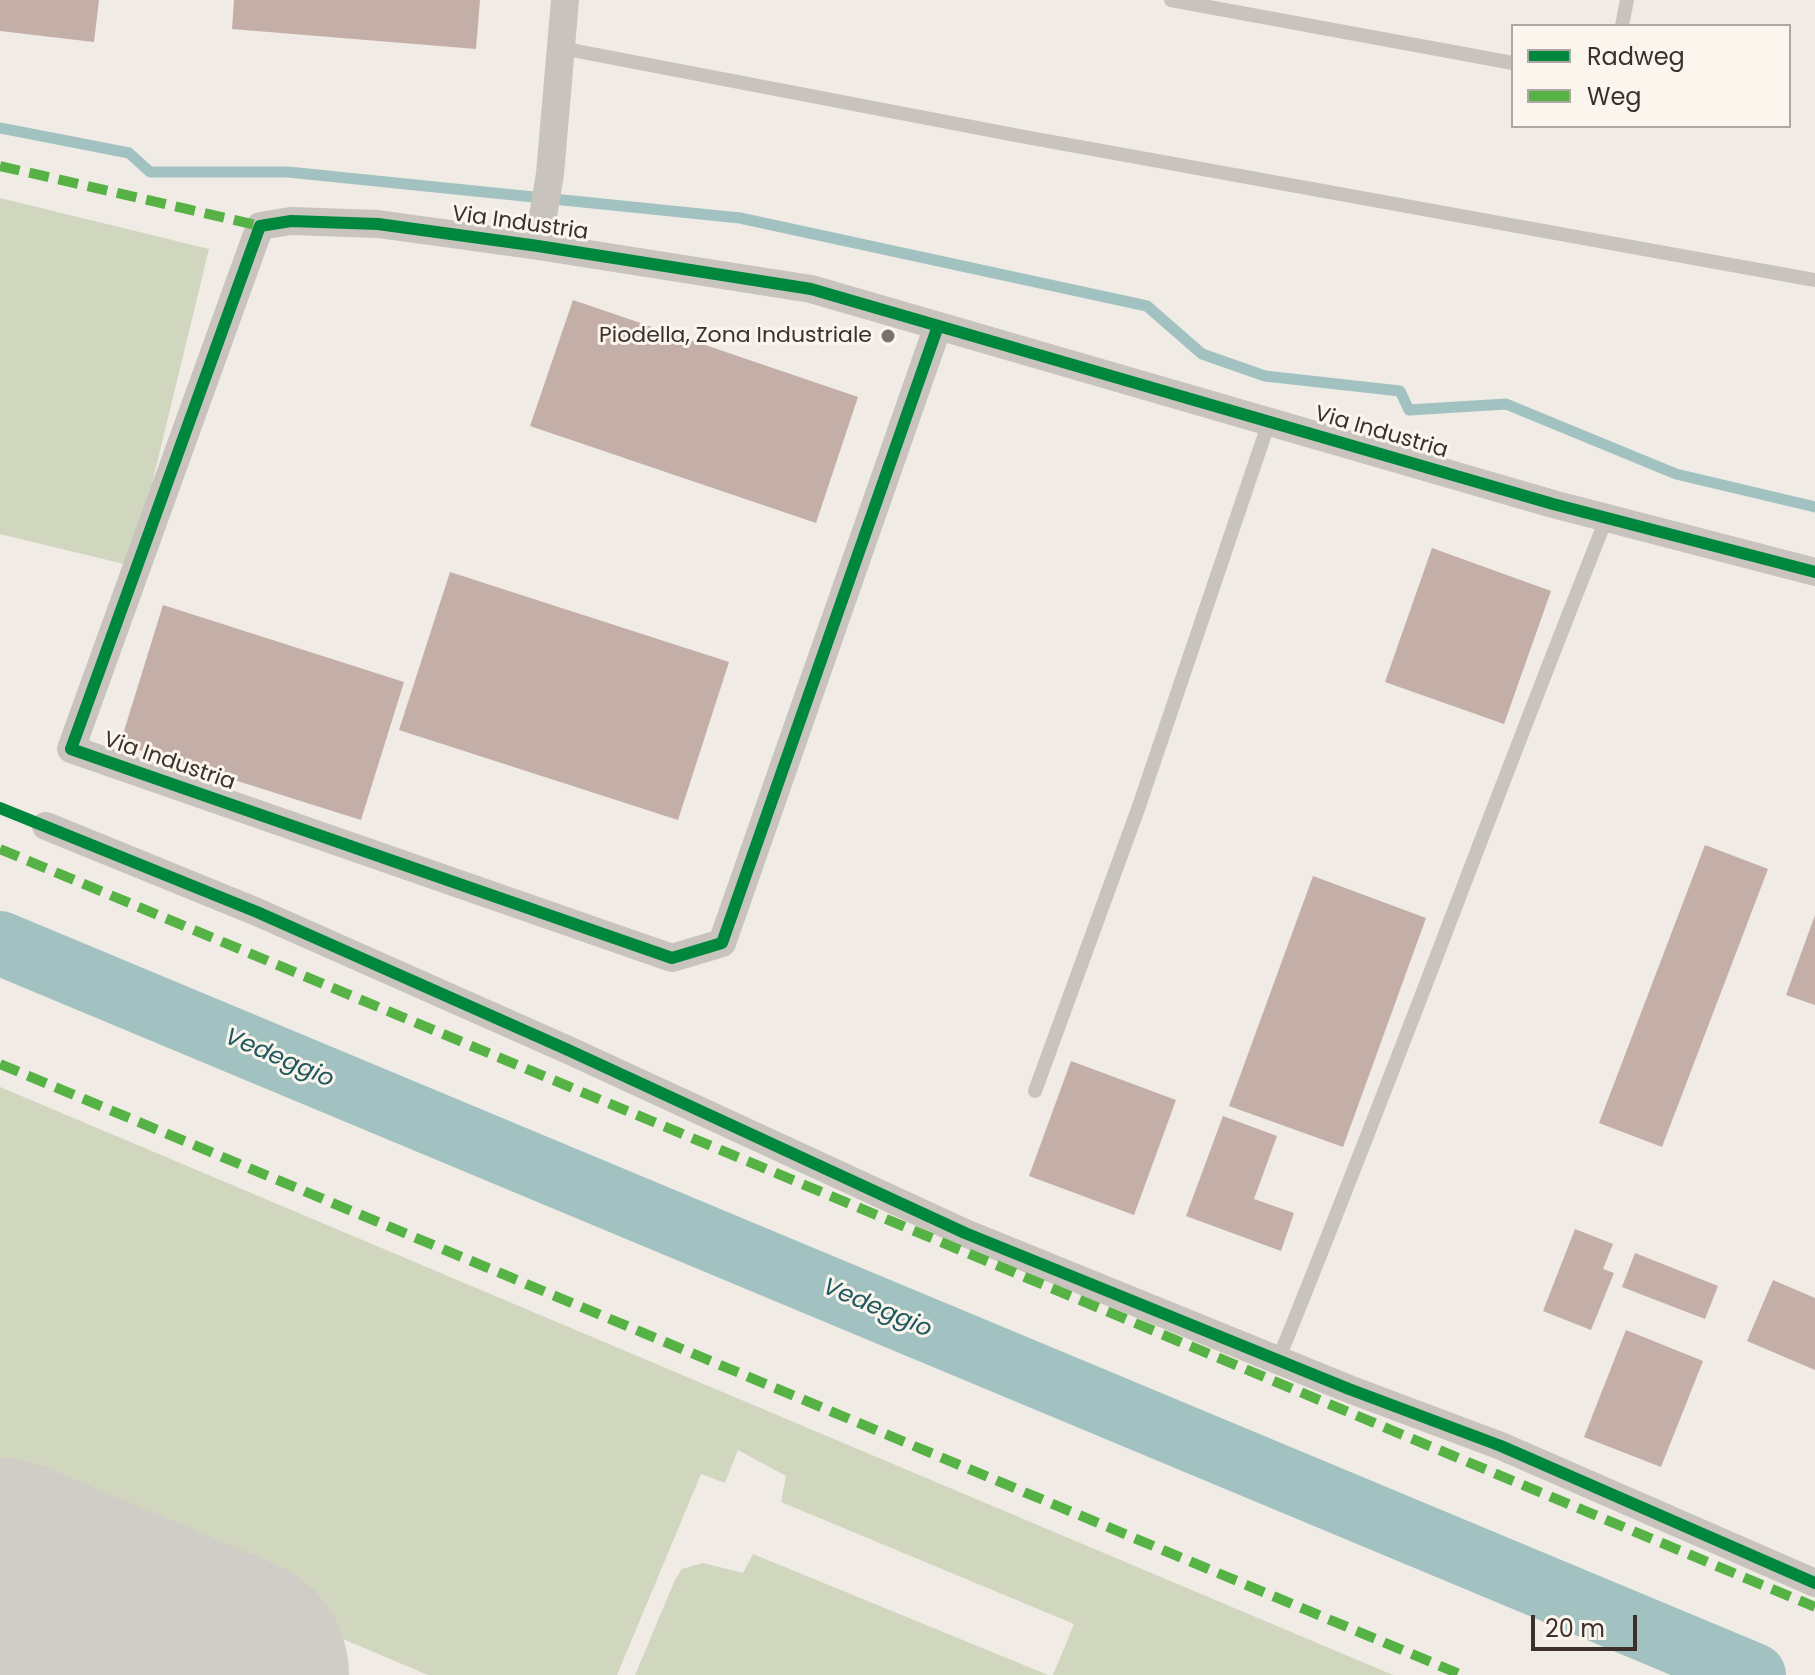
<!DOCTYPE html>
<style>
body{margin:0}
#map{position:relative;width:1815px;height:1675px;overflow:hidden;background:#f0ebe5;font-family:Poppins,sans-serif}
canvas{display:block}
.legend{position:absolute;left:1511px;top:24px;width:280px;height:104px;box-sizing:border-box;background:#fbf5ee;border:2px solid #aea6a0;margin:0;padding:10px 14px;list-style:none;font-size:24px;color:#3b302b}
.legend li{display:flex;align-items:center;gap:16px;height:40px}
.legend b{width:40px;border:2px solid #aea6a0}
.scale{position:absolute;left:1531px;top:1615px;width:106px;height:36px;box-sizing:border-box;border:4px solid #3b302b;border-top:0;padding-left:10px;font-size:24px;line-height:28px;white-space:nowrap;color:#3b302b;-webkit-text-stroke:6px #fbf5ee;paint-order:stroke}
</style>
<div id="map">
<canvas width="1815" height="1675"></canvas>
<ul class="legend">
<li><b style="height:10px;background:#00873e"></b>Radweg</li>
<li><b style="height:10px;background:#57b246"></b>Weg</li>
</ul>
<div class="scale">20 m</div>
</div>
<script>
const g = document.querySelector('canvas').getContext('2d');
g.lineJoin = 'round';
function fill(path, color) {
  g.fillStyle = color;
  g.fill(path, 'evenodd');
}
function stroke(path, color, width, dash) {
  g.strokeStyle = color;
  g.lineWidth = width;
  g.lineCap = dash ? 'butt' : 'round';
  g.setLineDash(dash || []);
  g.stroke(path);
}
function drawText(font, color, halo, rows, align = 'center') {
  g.font = font + ' Poppins,sans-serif';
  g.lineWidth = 6;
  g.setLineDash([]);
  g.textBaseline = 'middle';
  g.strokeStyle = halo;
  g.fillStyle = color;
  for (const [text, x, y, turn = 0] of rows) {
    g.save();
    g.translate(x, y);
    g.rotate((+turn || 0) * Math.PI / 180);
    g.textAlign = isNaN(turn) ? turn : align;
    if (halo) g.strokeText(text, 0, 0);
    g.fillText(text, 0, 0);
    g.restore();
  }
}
fill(new Path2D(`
 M0 198 209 249 132 566 0 534Z
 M0 1087 1393 1675H1053L1074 1624 781 1502 786 1476 738 1450 725 1483 701 1474 617 1675H428L0 1494Z
 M753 1554 1048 1675H635L675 1580 682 1569 703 1563 743 1573Z`), '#d1d6bf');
stroke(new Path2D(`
 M0 128 129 153 150 172H288L740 218 1147 306 1202 354 1265 376 1400 391 1409 410 1506 404 1676 474 1815 507`), '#a1c2c1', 11);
stroke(new Path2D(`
 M0 943 1754 1675`), '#a1c2c1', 64);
stroke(new Path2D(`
 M53 1601 161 1656 179 1675`), '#d0ccc6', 96);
stroke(new Path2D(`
 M0 1578 229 1675`), '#d0ccc6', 240);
fill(new Path2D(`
 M0 0H99L94 42 0 31Z
 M234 0H480L476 49 232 29Z
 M573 300 858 397 816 523 530 426Z
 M1432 548 1551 591 1504 724 1385 682Z
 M450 572 729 662 678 820 399 730Z
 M163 605 404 682 361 820 120 744Z
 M1705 845 1768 869 1662 1147 1599 1123Z
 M1313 876 1426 918 1343 1147 1229 1106Z
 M1815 915V1005L1786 995Z
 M1071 1061 1176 1100 1134 1215 1029 1176Z
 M1223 1116 1277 1136 1254 1199 1294 1213 1281 1251 1186 1216Z
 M1575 1229 1613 1244 1603 1269 1614 1273 1591 1330 1543 1311Z
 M1635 1253 1718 1286 1705 1319 1622 1287Z
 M1773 1280 1815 1298V1370L1747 1341Z
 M1626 1330 1703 1361 1661 1467 1584 1437Z`), '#c3afa7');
stroke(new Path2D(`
 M1171 0 1513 63
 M1622 26 1627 0
 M561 48 1020 136 1815 280
 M1035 1091 1138 809 1269 422
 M1278 1360C1392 1081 1495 797 1607 517`), '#c9c3be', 14);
stroke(new Path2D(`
 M538 246 550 174 565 0
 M938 326 722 943 672 958 71 749 260 226 291 221 378 224 538 246 811 289 1553 504 1815 572
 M46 826 257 912 566 1049 965 1233 1349 1389 1501 1446 1815 1583`), '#c9c3be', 28);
stroke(new Path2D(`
 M0 166 260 226
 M0 849 1815 1607
 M0 1064 1462 1675`), '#57b246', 10, [20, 10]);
stroke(new Path2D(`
 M938 326 722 943 672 958 71 749 260 226 291 221 378 224 538 246 811 289 1553 504 1815 572
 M0 808 257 912 566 1049 965 1233 1349 1389 1501 1446 1815 1583`), '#00873e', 12);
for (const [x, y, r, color] of [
 [888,336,8,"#7a716c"]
]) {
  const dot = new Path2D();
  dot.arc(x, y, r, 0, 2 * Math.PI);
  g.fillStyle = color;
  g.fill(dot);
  stroke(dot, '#fbf5ee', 3);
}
drawText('22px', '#3b302b', '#fbf5ee', [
 ["Via Industria",520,224,8],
 ["Via Industria",1381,433,16],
 ["Via Industria",169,762,19]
]);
drawText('22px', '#3b302b', '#fbf5ee', [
 ["Piodella, Zona Industriale",872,336]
], 'right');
drawText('italic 24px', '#1f5a5e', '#fbf5ee', [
 ["Vedeggio",279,1059,23],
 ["Vedeggio",877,1309,23]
]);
</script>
